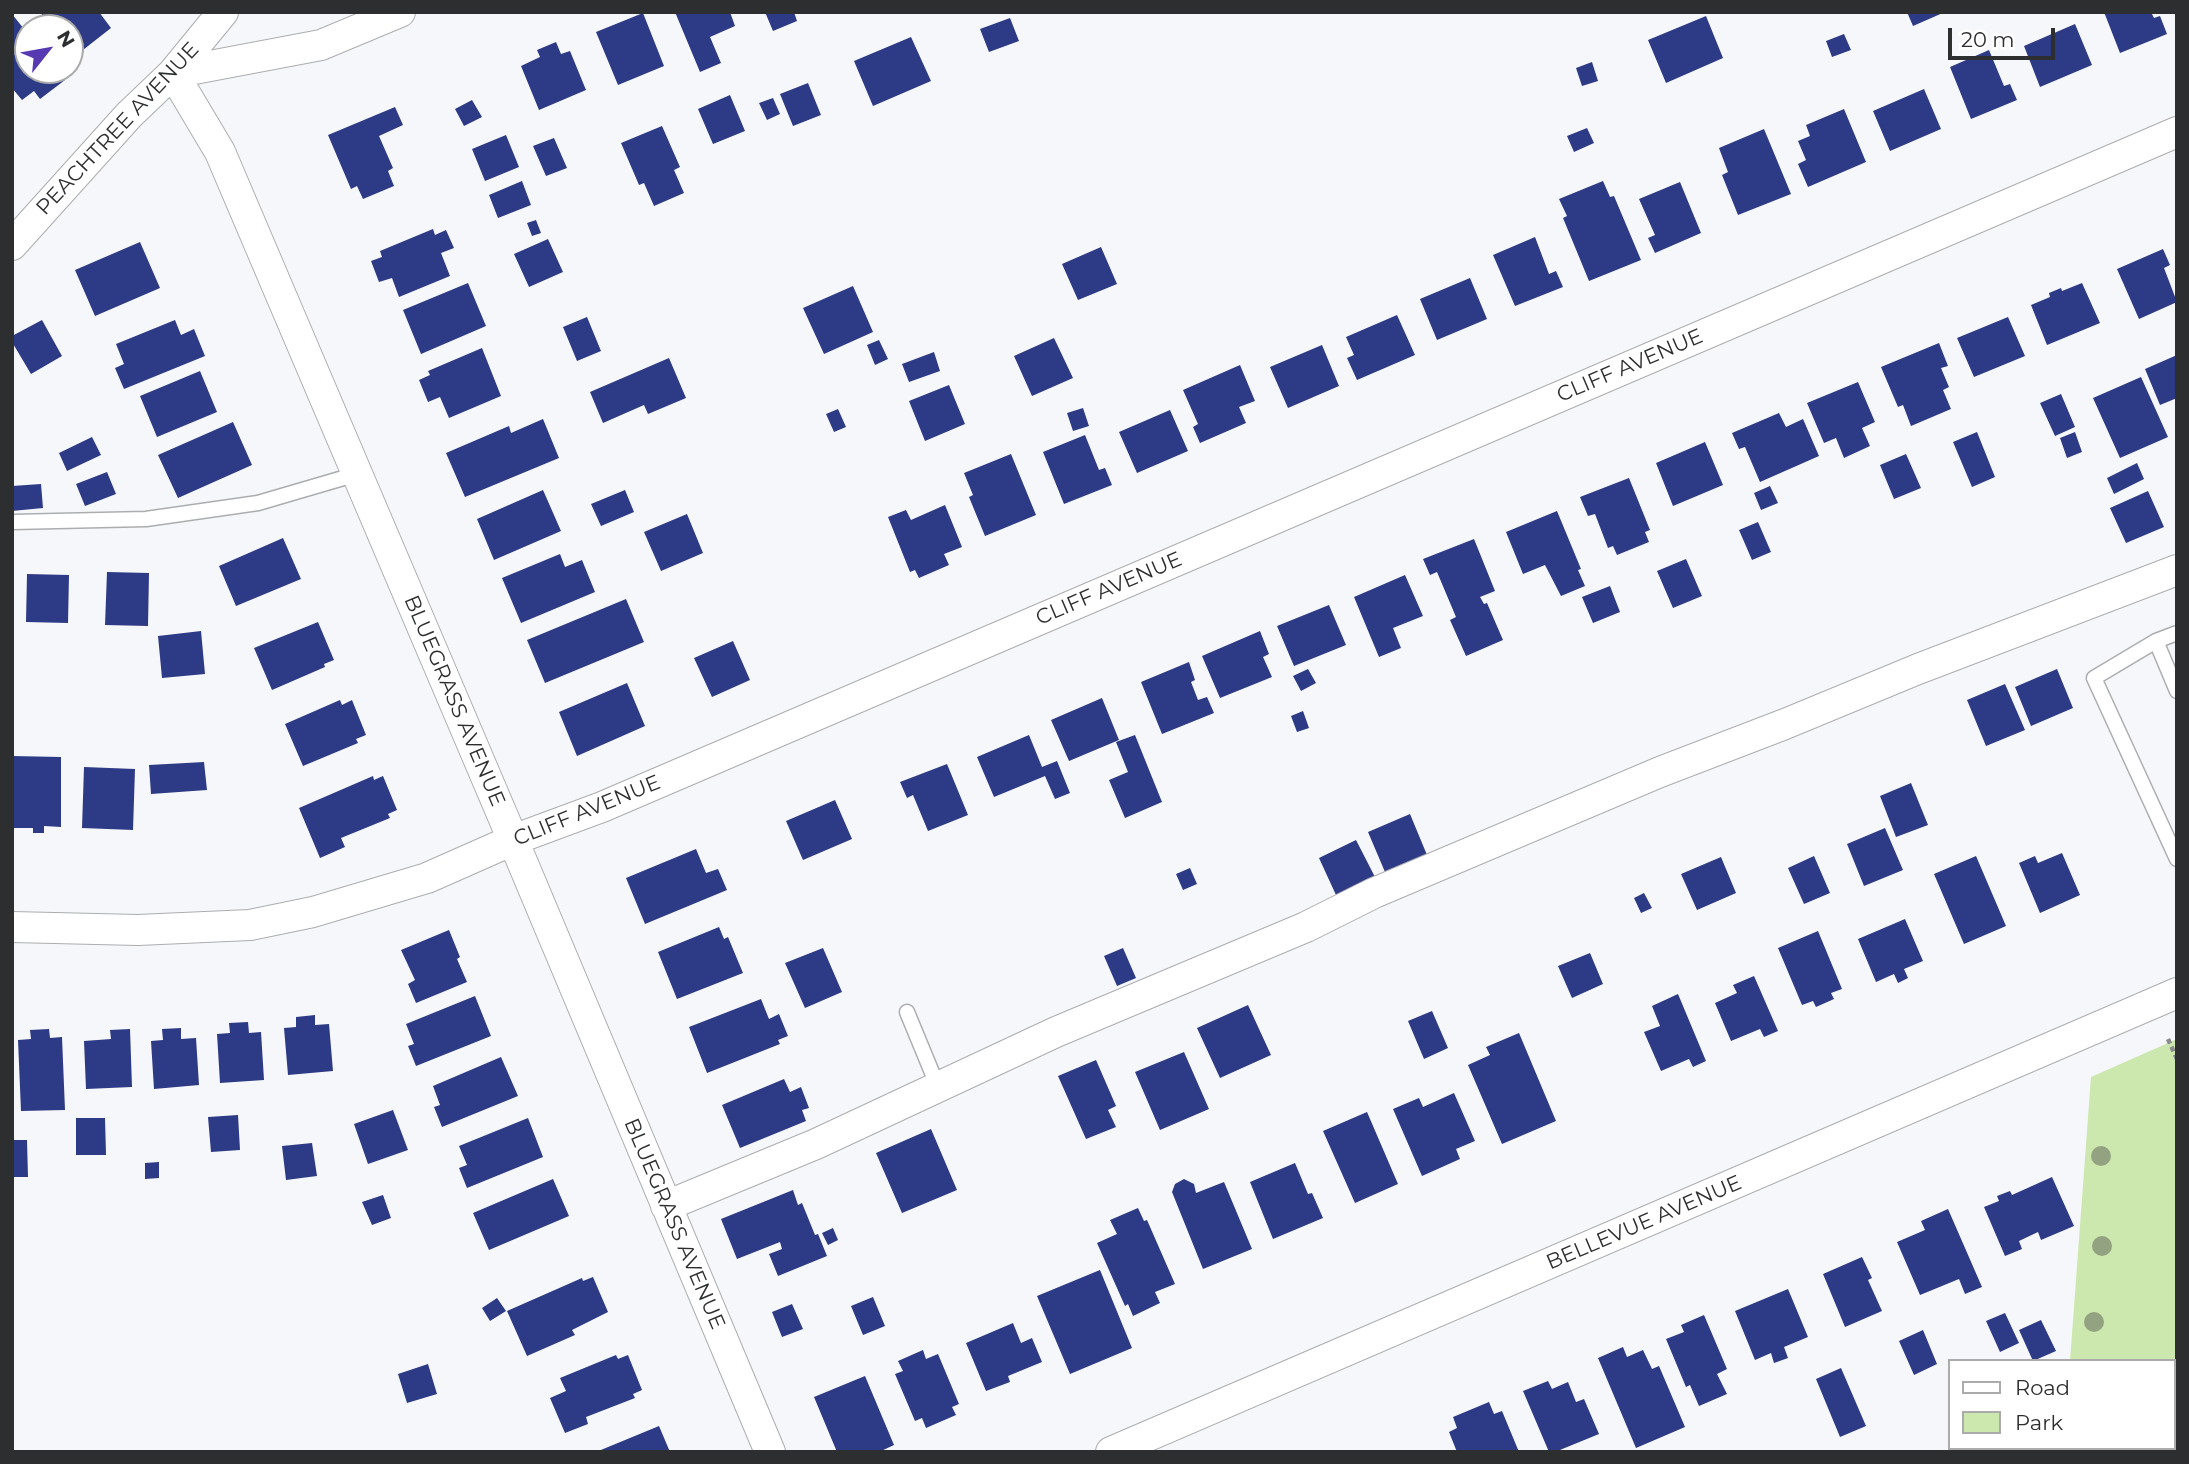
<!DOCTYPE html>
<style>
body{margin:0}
#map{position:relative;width:2189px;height:1464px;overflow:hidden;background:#f6f7fa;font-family:Montserrat,sans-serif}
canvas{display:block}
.frame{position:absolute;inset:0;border:14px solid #2d2e2f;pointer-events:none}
.legend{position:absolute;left:1948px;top:1359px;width:228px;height:91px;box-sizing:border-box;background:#fff;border:2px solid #ababac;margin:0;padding:9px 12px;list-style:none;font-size:21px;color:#2d2e2f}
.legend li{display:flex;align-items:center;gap:14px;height:35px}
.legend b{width:35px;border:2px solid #ababac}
.north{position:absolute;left:14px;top:14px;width:70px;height:70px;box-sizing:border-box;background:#fff;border:2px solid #ababac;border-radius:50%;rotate:59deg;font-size:19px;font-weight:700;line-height:28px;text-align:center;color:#2d2e2f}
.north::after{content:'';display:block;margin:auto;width:24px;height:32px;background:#573ab2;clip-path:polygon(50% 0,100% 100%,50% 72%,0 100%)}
.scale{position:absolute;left:1948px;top:28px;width:107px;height:32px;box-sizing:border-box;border:4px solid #2d2e2f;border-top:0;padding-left:9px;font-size:21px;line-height:24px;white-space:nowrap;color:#2d2e2f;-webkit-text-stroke:5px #fff;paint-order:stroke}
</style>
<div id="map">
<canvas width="2189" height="1464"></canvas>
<div class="frame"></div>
<ul class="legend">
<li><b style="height:9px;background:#fff"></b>Road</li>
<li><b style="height:19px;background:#cce8ae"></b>Park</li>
</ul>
<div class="north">N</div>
<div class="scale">20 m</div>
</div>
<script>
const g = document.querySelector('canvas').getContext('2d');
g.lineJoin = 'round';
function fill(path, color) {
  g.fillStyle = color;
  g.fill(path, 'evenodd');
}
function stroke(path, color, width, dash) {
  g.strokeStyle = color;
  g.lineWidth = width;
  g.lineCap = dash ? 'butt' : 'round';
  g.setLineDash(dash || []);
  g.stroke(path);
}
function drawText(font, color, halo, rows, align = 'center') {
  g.font = font + ' Montserrat,sans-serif';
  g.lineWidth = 7;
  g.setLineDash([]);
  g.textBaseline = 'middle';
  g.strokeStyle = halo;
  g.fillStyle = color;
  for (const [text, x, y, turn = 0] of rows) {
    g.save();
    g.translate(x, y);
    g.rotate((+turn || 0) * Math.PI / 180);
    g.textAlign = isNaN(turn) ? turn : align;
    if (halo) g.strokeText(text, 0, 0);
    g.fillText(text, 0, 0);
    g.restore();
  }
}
fill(new Path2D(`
 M2177 1039V1452H2063V1448H2173V1361H2070L2091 1077Z`), '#cce8ae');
fill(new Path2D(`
 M40 12H99L111 28 74 57 70 51V28H52Z
 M675 12H730L735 26 710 37 721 63 700 72Z
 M765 12H794L797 21 773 31Z
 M1907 12H1945L1913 26Z
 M2104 12H2151L2154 18 2160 16 2167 34 2120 53Z
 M643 13 664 66 618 85 596 32Z
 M12 14 28 34V70H57L65 80 40 99 34 91 22 100 12 88Z
 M1706 16 1723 58 1666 83 1648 40Z
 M1010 18 1019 41 989 52 980 29Z
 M2075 24 2092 65 2040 87 2024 46Z
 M1844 34 1851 50 1832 57 1826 41Z
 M911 37 931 81 873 106 854 61Z
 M556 42 561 54 570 51 586 90 539 110 521 66 540 57 537 50Z
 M1989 50 2004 86 2010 84 2017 100 1971 119 1950 67Z
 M1592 62 1598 81 1582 86 1576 68Z
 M808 83 821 115 793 126 780 94Z
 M1924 89 1941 129 1890 151 1873 111Z
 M730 95 745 131 713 144 698 109Z
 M773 98 780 114 767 120 759 103Z
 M472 100 482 117 464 126 455 109Z
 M395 107 403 125 379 136 393 168 388 171 394 186 363 199 357 186 351 189 328 135Z
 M1844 109 1866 162 1808 187 1798 164 1806 160 1798 141 1810 136 1806 125Z
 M662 126 680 167 674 170 684 193 654 206 644 183 639 185 621 143Z
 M1587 128 1594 143 1574 152 1567 136Z
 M1764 129 1791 194 1738 215 1722 175 1728 172 1719 148Z
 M506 135 519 167 485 181 472 149Z
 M554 138 567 168 546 176 533 146Z
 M522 181 531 205 498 218 489 195Z
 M1603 181 1610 197 1614 196 1641 260 1589 281 1563 218 1567 216 1559 199Z
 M1680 182 1701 233 1655 253 1648 238 1655 235 1639 199Z
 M536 220 541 233 532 236 527 223Z
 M433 229 435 235 446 230 454 248 441 253 450 276 399 297 392 278 379 282 371 261 382 257 380 251Z
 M1535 237 1549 274 1556 271 1563 287 1515 306 1493 255Z
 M548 239 563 272 529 287 514 254Z
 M140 242 160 288 95 316 75 270Z
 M1101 247 1117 284 1078 300 1062 264Z
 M2163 249 2170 265 2164 268 2177 302 2139 319 2117 269Z
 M1470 278 1487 319 1437 340 1420 299Z
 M468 283 486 326 421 354 403 310Z
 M2082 283 2100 323 2047 345 2031 305 2050 297 2049 293 2061 288 2062 291Z
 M853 286 873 332 824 354 803 308Z
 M1397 315 1415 355 1357 380 1347 358 1354 355 1346 337Z
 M587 317 601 351 577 361 563 327Z
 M2008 317 2025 356 1974 377 1957 338Z
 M42 320 62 356 31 374 12 342V336Z
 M175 320 181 335 194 329 205 356 124 389 115 368 124 364 116 344Z
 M1054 338 1073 378 1032 396 1014 356Z
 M879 340 888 359 875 365 867 345Z
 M1939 343 1948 366 1941 368 1949 387 1943 390 1951 409 1911 426 1903 405 1898 407 1881 367Z
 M1322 345 1339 386 1288 408 1270 367Z
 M482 348 501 396 449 418 440 397 428 402 419 380 430 375 428 371Z
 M934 352 940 371 909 382 902 364Z
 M2177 355V398L2160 405 2145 369Z
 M669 358 686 398 648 414 644 405 603 423 590 392Z
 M1240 365 1255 401 1239 407 1246 423 1200 443 1193 427 1198 424 1183 390Z
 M200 371 217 412 157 437 140 396Z
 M2141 377 2168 437 2120 458 2093 398Z
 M1858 382 1875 422 1862 428 1870 446 1844 458 1836 438 1824 443 1807 403Z
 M949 385 965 424 925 441 909 401Z
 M2061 394 2075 427 2055 436 2040 403Z
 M1083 408 1089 426 1073 431 1067 413Z
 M838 409 846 427 834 432 826 414Z
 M1170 410 1188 451 1137 473 1119 432Z
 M1779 413 1786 427 1803 419 1819 456 1760 482 1745 447 1739 449 1732 433Z
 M543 419 559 458 465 497 446 453 509 426 511 433Z
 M233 422 252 465 178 498 158 455Z
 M1977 432 1995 477 1972 487 1953 442Z
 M2075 432 2082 452 2067 458 2060 438Z
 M1085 435 1099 470 1105 468 1112 485 1064 504 1043 452Z
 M92 437 101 455 67 471 59 453Z
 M1705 442 1723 485 1673 506 1656 463Z
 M1011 454 1036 515 985 536 969 497 973 495 964 473Z
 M1906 454 1921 488 1894 499 1880 465Z
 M2137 463 2144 479 2114 494 2107 478Z
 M107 472 116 494 85 506 76 484Z
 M1629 478 1650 530 1645 532 1649 542 1617 555 1613 546 1608 548 1595 514 1588 516 1580 497Z
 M41 484 43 508 12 511V486Z
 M1770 486 1778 503 1761 510 1754 493Z
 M543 490 561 531 494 560 477 519Z
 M625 490 634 512 601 526 591 504Z
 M2148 491 2164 527 2126 543 2110 508Z
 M945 505 962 547 944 554 949 565 919 578 915 570 910 572 888 517 906 510 911 520Z
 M1557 511 1581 569 1578 570 1585 586 1561 596 1545 565 1523 574 1506 532Z
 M687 514 703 553 661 571 644 532Z
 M1758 522 1771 552 1752 560 1739 530Z
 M283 538 301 579 236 606 219 566Z
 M1474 539 1495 591 1480 597 1484 604 1487 603 1503 640 1466 656 1450 620 1456 617 1437 572 1430 575 1423 559Z
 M560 554 565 567 582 560 595 592 521 623 502 578Z
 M1686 559 1702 596 1673 608 1657 571Z
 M107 572 149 573 148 626 105 625Z
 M27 574 69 575 68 623 26 622Z
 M1405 575 1423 616 1393 628 1401 648 1379 657 1354 597Z
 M1610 586 1620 612 1593 623 1582 597Z
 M626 599 644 642 545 683 527 640Z
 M1329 605 1346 645 1294 666 1277 626Z
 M318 622 334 660 324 664 325 667 272 690 254 648Z
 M201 631 205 674 162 678 158 636Z
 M1260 631 1269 654 1263 657 1272 677 1220 698 1202 656Z
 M733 641 750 680 712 697 694 658Z
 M1189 662 1195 680 1191 682 1198 700 1207 697 1214 713 1162 734 1141 682Z
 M1308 669 1316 683 1301 691 1293 676Z
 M2057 669 2073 708 2031 726 2015 687Z
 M627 683 645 726 577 756 559 712Z
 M2005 684 2025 730 1986 746 1967 700Z
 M1102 698 1119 740 1069 761 1051 720Z
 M340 700 342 705 352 700 366 735 356 739 358 743 303 766 285 724Z
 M1303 711 1309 728 1297 732 1291 716Z
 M1029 735 1042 767 1057 761 1070 793 1055 799 1045 776 994 797 977 757Z
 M1135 735 1162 802 1125 818 1109 780 1128 772 1116 742Z
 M12 756 61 757V827L44 826V833H33V828H12Z
 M204 762 207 790 151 794 149 765Z
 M947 764 968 815 928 831 913 795 907 798 900 782Z
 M84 767 135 769 133 830 82 828Z
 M373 776 374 780 383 776 397 810 388 814 390 818 341 838 345 847 320 858 299 808Z
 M1911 783 1928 825 1896 837 1880 796Z
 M835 800 852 839 803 860 786 821Z
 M1410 814 1427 855 1385 872 1368 832Z
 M1885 828 1903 870 1864 886 1847 844Z
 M1356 840 1375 877 1336 895 1319 858Z
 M696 849 706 873 718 869 727 890 645 924 626 878Z
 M2062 853 2080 895 2040 913 2019 863 2035 856 2038 863Z
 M1814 856 1830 893 1804 904 1788 868Z
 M1976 856 2006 926 1964 944 1934 874Z
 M1721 857 1736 893 1697 910 1681 874Z
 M1190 868 1197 884 1183 890 1176 874Z
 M1644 893 1652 908 1641 913 1634 898Z
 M1905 919 1923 961 1904 969 1908 978 1898 983 1894 974 1876 982 1858 939Z
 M719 927 724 939 728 937 743 973 677 999 658 952Z
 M449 930 460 957 457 959 467 982 416 1003 408 984 415 980 401 950Z
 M1818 931 1842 989 1831 993 1834 999 1816 1007 1813 1001 1802 1005 1778 948Z
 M823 948 842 992 805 1008 785 963Z
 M1123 948 1136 978 1117 986 1104 956Z
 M1590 953 1603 984 1572 998 1558 966Z
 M1754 976 1778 1031 1764 1037 1760 1029 1731 1041 1715 1003 1737 993 1733 985Z
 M1678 994 1706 1061 1693 1067 1689 1059 1661 1071 1644 1032 1660 1026 1652 1006Z
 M475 996 491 1036 416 1066 408 1046 414 1044 406 1024Z
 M761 999 769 1019 779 1014 788 1036 778 1040 780 1044 707 1073 689 1027Z
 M1248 1005 1271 1055 1220 1078 1197 1028Z
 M1432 1011 1448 1048 1424 1059 1408 1021Z
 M315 1015V1025L329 1024 333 1071 288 1075 284 1028 296 1027V1017Z
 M248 1022 249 1033 261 1032 264 1080 220 1083 217 1034 230 1033 229 1023Z
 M181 1028V1039L196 1038 199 1085 154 1089 151 1041 163 1040 162 1029Z
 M49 1029 50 1038 62 1037 65 1110 21 1111 18 1040 31 1039 30 1030Z
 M130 1029 132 1087 86 1089 84 1041 111 1039 110 1030Z
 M1519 1033 1556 1121 1502 1144 1468 1065 1490 1055 1486 1047Z
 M1184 1052 1209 1109 1160 1130 1135 1072Z
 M501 1057 518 1096 442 1127 434 1107 440 1105 433 1086Z
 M1096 1060 1116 1106 1108 1110 1116 1127 1086 1139 1058 1076Z
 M784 1079 790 1092 801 1087 809 1108 802 1110 806 1121 740 1148 722 1105Z
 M1454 1093 1475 1141 1456 1149 1460 1159 1422 1176 1393 1109 1419 1098 1423 1107Z
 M393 1110 408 1150 368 1164 354 1124Z
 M1367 1112 1398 1184 1355 1203 1323 1131Z
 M238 1115 240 1150 211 1152 208 1117Z
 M76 1118H105L106 1155H76Z
 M528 1118 543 1157 467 1188 459 1168 467 1165 459 1146Z
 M931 1129 957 1190 902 1213 876 1153Z
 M12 1140H27L28 1177H12Z
 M312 1143 317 1176 286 1180 282 1146Z
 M159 1162V1178L145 1179V1163Z
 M1295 1163 1308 1194 1312 1193 1323 1218 1273 1239 1250 1182Z
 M2052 1177 2074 1226 2041 1240 2038 1232 2019 1241 2022 1249 2005 1256 1984 1207 1999 1201 1997 1196 2010 1191 2012 1195Z
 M553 1179 569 1216 489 1250 473 1213Z
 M1184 1179 1194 1184 1196 1193 1224 1182 1252 1249 1203 1269 1172 1192 1175 1184Z
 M793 1190 798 1205 802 1203 815 1235 818 1234 827 1256 778 1276 769 1254 782 1249 780 1242 737 1259 721 1219Z
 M383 1195 391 1218 372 1225 362 1202Z
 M1138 1208 1144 1221 1147 1220 1175 1284 1155 1292 1160 1303 1133 1316 1128 1304 1125 1306 1097 1243 1117 1234 1110 1220Z
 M1948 1209 1982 1287 1965 1294 1959 1279 1920 1295 1897 1242 1925 1230 1921 1221Z
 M833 1228 838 1240 828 1245 822 1233Z
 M1862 1257 1872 1278 1868 1280 1882 1311 1845 1327 1823 1274Z
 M1100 1270 1132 1348 1070 1374 1037 1296Z
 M593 1277 608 1312 572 1330 575 1335 527 1356 507 1311 582 1278 583 1281Z
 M1788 1289 1808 1337 1784 1347 1788 1358 1774 1363 1771 1353 1755 1360 1735 1311Z
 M873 1297 885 1326 863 1335 851 1306Z
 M497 1298 506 1311 490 1321 482 1308Z
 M792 1304 803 1329 782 1337 772 1312Z
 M2005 1313 2019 1343 2000 1352 1986 1321Z
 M1704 1315 1727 1369 1717 1374 1727 1394 1699 1406 1690 1385 1686 1387 1666 1339 1684 1332 1681 1325Z
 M2041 1320 2056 1351 2033 1361 2019 1330Z
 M1013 1323 1021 1343 1032 1338 1042 1362 1008 1376 1010 1382 986 1391 966 1343Z
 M1923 1330 1937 1364 1914 1375 1899 1341Z
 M1623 1347 1627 1357 1643 1350 1652 1369 1659 1366 1685 1427 1636 1448 1598 1358Z
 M923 1350 926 1359 938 1354 959 1404 952 1407 956 1415 926 1428 922 1418 915 1421 895 1374 903 1371 898 1361Z
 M616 1355 618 1359 628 1355 642 1390 633 1394 635 1398 586 1417 588 1424 565 1433 550 1398 566 1391 560 1378Z
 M428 1364 437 1394 407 1403 398 1374Z
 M1841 1368 1866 1426 1840 1437 1816 1379Z
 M865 1376 894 1445 879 1452H837L814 1397Z
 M1548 1381 1552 1389 1568 1382 1576 1402 1584 1399 1599 1434 1555 1452H1549L1523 1391Z
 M1489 1402 1494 1414 1502 1411 1519 1452H1457L1449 1432 1457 1428 1453 1417Z
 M659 1426 670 1452H596Z`), '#2d3a85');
const service = new Path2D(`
 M12 522 146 519 258 503 357 474
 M2177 633 2156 641 2094 678 2177 859
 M2156 641 2177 691
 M907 1012 938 1087`);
const minor = new Path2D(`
 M173 73 220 152 513 840 770 1452
 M173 73 321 45 400 12
 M12 245 129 115 173 73 223 12
 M12 927 138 930 250 925 313 912 427 878 513 840 602 807 2177 132
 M666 1206 816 1144 1056 1032 1306 927 1374 893 1660 772 1785 724 1918 669 2177 570
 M1111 1452 2177 993`);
stroke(service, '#acadaf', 17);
stroke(minor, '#acadaf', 32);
stroke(new Path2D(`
 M2168 1039 2177 1059`), '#8a8b8d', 4.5, [5, 3.5]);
stroke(service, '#fff', 14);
stroke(minor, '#fff', 30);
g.fillStyle = '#93a281';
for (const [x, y] of [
 [2101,1156],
 [2102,1246],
 [2094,1322]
]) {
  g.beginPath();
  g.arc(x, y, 10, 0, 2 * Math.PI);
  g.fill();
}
drawText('21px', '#2d2e2f', '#fff', [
 ["PEACHTREE AVENUE",118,129,-47],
 ["CLIFF AVENUE",1630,366,-23],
 ["CLIFF AVENUE",1109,589,-23],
 ["BLUEGRASS AVENUE",454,701,67],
 ["CLIFF AVENUE",587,811,-22],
 ["BELLEVUE AVENUE",1644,1223,-23],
 ["BLUEGRASS AVENUE",674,1224,67]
]);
</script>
